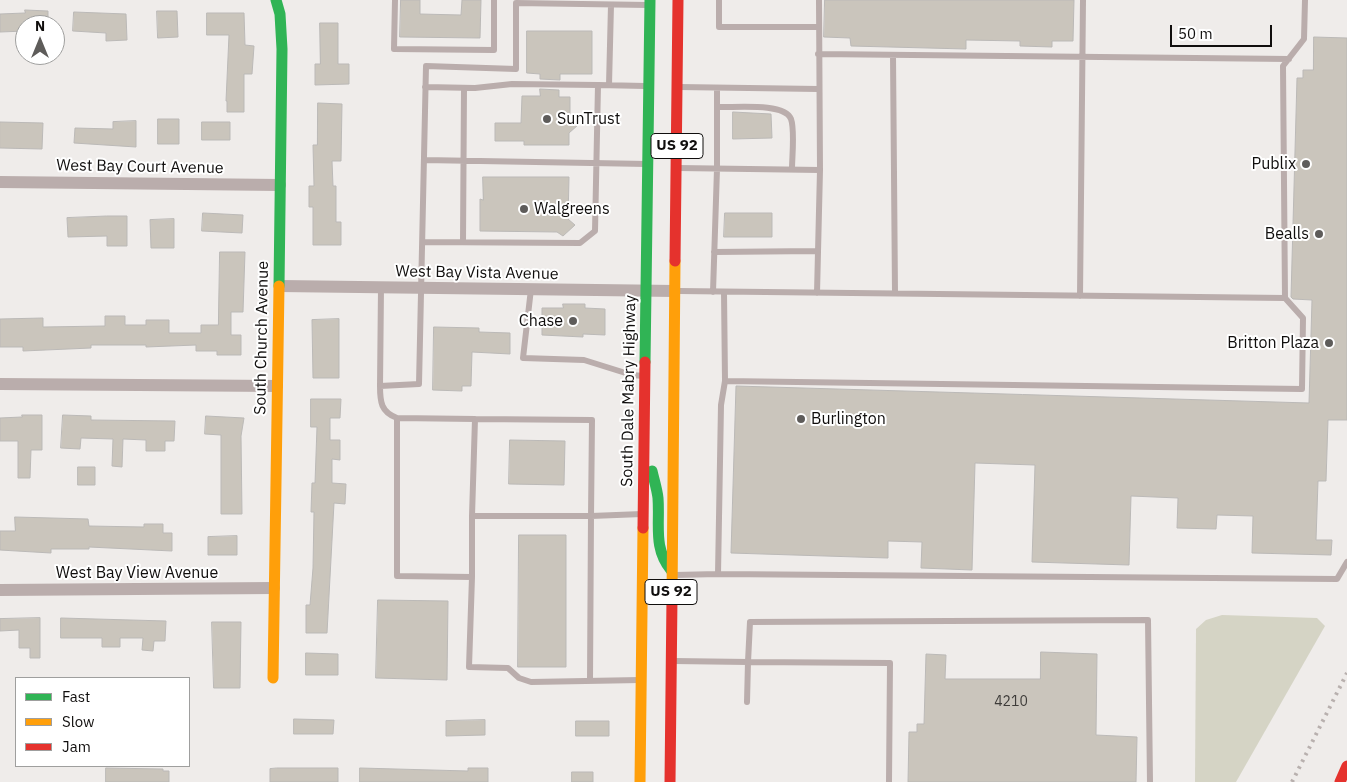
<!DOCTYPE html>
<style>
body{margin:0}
#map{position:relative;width:1347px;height:782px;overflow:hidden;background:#efecea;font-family:"IBM Plex Sans",sans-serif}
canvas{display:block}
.legend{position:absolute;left:15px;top:677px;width:175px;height:90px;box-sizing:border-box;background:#fff;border:1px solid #9f9f9e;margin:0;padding:6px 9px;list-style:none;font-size:15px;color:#100e0d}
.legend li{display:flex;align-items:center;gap:10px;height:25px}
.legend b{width:25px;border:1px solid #9f9f9e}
.north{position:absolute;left:15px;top:15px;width:50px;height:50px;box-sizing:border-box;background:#fff;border:1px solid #9f9f9e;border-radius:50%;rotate:0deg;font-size:14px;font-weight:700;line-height:20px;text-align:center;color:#100e0d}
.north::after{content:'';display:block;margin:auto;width:18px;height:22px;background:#5e5c5a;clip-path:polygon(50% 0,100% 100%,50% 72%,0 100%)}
.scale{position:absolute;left:1170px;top:25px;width:102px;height:22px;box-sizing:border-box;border:2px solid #100e0d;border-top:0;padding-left:6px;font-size:15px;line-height:18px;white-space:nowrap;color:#100e0d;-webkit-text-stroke:4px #fff;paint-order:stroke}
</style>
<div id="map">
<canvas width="1347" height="782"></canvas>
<ul class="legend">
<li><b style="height:6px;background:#30b455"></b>Fast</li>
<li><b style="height:6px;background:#ff9f0a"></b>Slow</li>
<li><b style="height:6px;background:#e5322d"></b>Jam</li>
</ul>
<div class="north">N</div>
<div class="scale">50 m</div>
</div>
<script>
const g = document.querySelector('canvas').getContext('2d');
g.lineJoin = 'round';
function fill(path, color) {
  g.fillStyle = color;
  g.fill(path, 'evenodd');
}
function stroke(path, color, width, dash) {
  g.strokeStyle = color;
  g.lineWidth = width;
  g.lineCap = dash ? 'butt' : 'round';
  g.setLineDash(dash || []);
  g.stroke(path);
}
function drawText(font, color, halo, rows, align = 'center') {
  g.font = font + ' "IBM Plex Sans",sans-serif';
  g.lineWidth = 4;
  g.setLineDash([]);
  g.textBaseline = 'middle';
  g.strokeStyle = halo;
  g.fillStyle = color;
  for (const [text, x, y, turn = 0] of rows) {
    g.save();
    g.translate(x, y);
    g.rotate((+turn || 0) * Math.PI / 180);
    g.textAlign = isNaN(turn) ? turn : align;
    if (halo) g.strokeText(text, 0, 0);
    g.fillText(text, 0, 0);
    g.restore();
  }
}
fill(new Path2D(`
 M1222 615 1317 618 1325 626 1236 782H1195L1196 629 1206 620Z`), '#d5d4c5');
const building = new Path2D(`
 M401 0H420V14L461 15 462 0H481L480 38 400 37Z
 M825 0H1074L1073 41H1052V47L1020 46V41L966 40V49L851 46 850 38 824 37Z
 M25 10 48 11V25H25V31L0 32V14L25 13Z
 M157 11H177L178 37 158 38Z
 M74 12 126 14 127 40 106 41V33L73 31Z
 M207 13H244L245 45 254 46 252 74H244V112H227V101H226L229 35H207Z
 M320 23H338V64H349V84L315 85V64H320Z
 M527 31H592V74H560V80L540 79V74L527 73Z
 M1314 37 1347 38V420H1328L1326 481H1318L1316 540H1332L1331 555 1252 553 1253 516 1217 515 1216 529 1177 528 1178 498 1131 496 1129 565 1032 562 1035 465 975 463 972 570 921 568 922 542 888 541V558L731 553 736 386 1309 403 1312 300 1293 299 1291 297 1297 78H1303V70H1313Z
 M540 89 559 90V97H570V115L578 125 569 133V145H524V141H495V123H521L522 96H540Z
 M318 103 342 104 341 161H332L333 186H336V222H341V245H313V207H309V186H314L313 145H317Z
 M733 112 771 114 772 138 733 139Z
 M158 119H179V144H158Z
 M136 121V147L74 143 75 128 113 129V122Z
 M0 122 43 123 42 149 0 148Z
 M202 122H230V140H202Z
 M483 177H569L568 219 575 225 563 236 557 232 480 231V199L483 200Z
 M203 213 243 215 242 233 202 231Z
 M725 213H772V237H724Z
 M107 216H127V246H107V236L68 237 67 218Z
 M174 219V248H151L150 220Z
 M220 252H245L243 312H231V335H241V355H217V351H196V345L146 347V345H91V348L23 351V347H0V319L43 318V327L105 326V316H125V325H146V320H169V333H201V325H218Z
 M563 304H585V308L605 309V335L583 334V337L542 335V308H563Z
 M339 319V378H313L312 320Z
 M434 327 479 328V332L510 333V354L472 352 471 386H462V391L433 390Z
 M311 399H341L340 418H330V440H340V460L332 459V483L346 484 345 504 334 503 327 633H306V605H310L313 568 314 512H311L312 483H315L317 427H311Z
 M22 415H42V450H31L30 478H18V441H0V418L22 417Z
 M63 415 91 416V420L175 421 174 441H165V451H146V440L123 439 122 467 112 466 113 439 81 438 80 449 61 448Z
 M206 416 244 418 241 436 242 514H221V435L205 434Z
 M510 440 565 441 564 485 509 484Z
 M78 467H95V485H78Z
 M15 517 88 519 89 526 144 527V524H163V533H172V551L89 547V549H51V553L0 550V531H15Z
 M519 535H566V667H518Z
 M237 536V555H208V537Z
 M378 600 448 601 447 680 376 678Z
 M40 618V658H30V648H19V630L0 631V619Z
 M61 618 166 621 165 641H154L153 651 142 650 143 638H120V647H102V638H61Z
 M212 622H241L240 688H214Z
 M1041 652 1097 654 1096 735 1137 737 1136 782H908L909 732H917V724H924L926 654 946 655 945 679H1040Z
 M306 653 338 654V675H306Z
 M294 719 334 720 333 734H294Z
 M485 720V735L446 736V721Z
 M576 721H609V736H576Z
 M106 768 163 769V771H169V782H106Z
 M277 768H338V782H270V769Z
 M360 768 468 771V768H488V782H360Z
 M572 772H593V782H572Z`);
fill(building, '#cac5bc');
stroke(building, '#bbb9b7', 1);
stroke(new Path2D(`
 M395 0 394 49 494 50V0
 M719 0V27H819
 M818 54 1289 59
 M893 55 895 293
 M609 85 611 5
 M425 87 475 88 512 84 598 85
 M679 87 818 89
 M717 107C733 108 784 102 791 119 795 130 792 157 792 169
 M424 160 647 164
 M678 168 820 170
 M423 242 580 243 595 231 598 85 645 86
 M463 242 464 88
 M714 252 817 251
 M531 289 523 358 584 360 632 375 644 376
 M679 291 1285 298
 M713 292 717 169V88
 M724 292 725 381 1302 389 1303 318 1285 298 1283 66 1304 39 1305 0
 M817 293 820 170 819 0
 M1080 296 1083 0
 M725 381 721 405 718 574 1337 579 1347 562
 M380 386 381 288
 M397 418 475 419 472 516H591L592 420 475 419
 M675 575 718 574
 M472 577V516
 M674 661 748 662 747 702
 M640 680 531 682 519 678 508 668 469 667 472 577 397 576V418C381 412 380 402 380 386L419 384 426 66 516 69V3L648 5
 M590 681 591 516 642 514
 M889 782 890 663 748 662 750 622 1148 620 1150 782`), '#baadac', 6);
stroke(new Path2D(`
 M0 182 280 185
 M280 286 675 291
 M0 384 277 386
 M0 590 274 588`), '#baadac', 12);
stroke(new Path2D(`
 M276 0 280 14 282 49 279 286
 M645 362 650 0
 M652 471C654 480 657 489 658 498 660 525 653 548 671 570`), '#30b455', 11);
stroke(new Path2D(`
 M672 597 675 261
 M273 678 279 286
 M640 782 643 528`), '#ff9f0a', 11);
stroke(new Path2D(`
 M675 261 678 0
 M643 528 645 362
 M670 782 672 597
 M1340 782 1347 766`), '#e5322d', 11);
stroke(new Path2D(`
 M1292 782 1347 673`), '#b8b0ae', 4, [2.5, 5]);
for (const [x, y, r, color] of [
 [547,119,5,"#5e5c5a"],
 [1306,164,5,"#5e5c5a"],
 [524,209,5,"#5e5c5a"],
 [1319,234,5,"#5e5c5a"],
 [573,321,5,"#5e5c5a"],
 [1329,343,5,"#5e5c5a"],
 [801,419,5,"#5e5c5a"]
]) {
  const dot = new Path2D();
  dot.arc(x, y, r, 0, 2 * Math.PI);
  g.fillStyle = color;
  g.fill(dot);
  stroke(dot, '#fff', 2);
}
drawText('14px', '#3e3c39', null, [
 ["4210",1011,702]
]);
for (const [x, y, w] of [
 [677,146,52],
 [671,592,52]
]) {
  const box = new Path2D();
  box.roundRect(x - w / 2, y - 12.5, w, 25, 4);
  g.fillStyle = '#fff';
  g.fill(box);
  stroke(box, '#100e0d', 1);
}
drawText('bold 15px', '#100e0d', null, [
 ["US 92",677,146],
 ["US 92",671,592]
]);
drawText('16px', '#100e0d', '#fff', [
 ["SunTrust",557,119,"left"],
 ["Publix",1296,164],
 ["Walgreens",534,209,"left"],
 ["Bealls",1309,234],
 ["Chase",563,321],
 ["Britton Plaza",1319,343],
 ["Burlington",811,419,"left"]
], 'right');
drawText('16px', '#100e0d', '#fff', [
 ["West Bay Court Avenue",140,167,1],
 ["West Bay Vista Avenue",477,273,1],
 ["South Church Avenue",262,338,-89],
 ["South Dale Mabry Highway",629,391,-89],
 ["West Bay View Avenue",137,573]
]);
</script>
